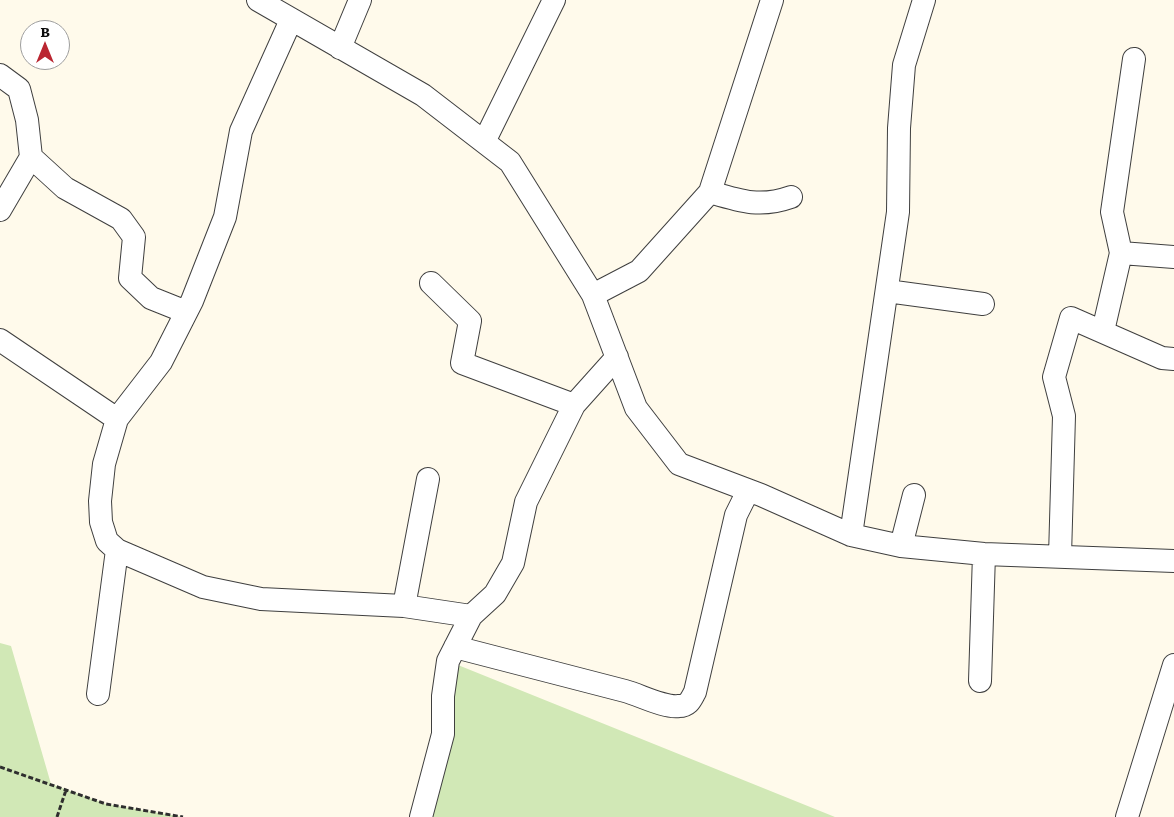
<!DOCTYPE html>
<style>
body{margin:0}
#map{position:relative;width:1174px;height:817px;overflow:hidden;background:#fffaeb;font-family:Literata,serif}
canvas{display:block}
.north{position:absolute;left:20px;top:20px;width:50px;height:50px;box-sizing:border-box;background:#fff;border:1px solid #9e9e9e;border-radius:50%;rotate:0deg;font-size:14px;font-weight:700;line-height:20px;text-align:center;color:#0c0c0c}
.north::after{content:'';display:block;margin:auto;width:18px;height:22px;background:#ba2631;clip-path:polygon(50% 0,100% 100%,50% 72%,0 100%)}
</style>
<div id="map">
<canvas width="1174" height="817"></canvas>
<div class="north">B</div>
</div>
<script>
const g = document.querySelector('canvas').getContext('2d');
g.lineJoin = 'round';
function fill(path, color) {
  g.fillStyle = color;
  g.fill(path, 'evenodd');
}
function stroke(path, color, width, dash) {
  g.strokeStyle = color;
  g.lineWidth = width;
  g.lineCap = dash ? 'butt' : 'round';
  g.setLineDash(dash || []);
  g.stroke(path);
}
fill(new Path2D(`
 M0 643 11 646 51 784 106 804 183 817H0Z
 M448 661 835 817H422Z`), '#d1e8b6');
const street = new Path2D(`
 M258 0 423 95 510 162 593 295 636 408 679 464 761 495 851 535 901 546 984 554 1174 561
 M291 20 241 131 225 217 192 301 161 362 117 419 104 464 100 501 101 522 107 541 117 550 203 587 261 599 404 606 471 616
 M340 48 360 0
 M0 75 19 89 27 120 31 157 65 188 121 219 134 237 130 278 151 298 186 312
 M484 142 554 0
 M710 192C740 201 760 208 791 197
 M0 210 31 157
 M1121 253 1174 257
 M431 283 470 321 462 363 574 405
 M887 291 983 304
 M593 295 639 271 710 192 772 0
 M1103 331 1121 253 1112 212 1134 59
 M0 340 117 419
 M851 535 898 212 899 128 904 65 924 0
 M901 546 914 495
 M1060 556 1064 416 1054 377 1071 318 1162 358 1174 359
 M404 606 428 479
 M455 647C512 662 568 676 625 691 640 695 664 708 679 706 689 706 691 699 695 692L736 515 748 491
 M980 681 984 554
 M98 694 117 550
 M421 817 443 734V696L448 661 471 616 495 594 513 563 526 502 574 405 617 357
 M1127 817 1174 665`);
stroke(street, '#3f3f3f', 24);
stroke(new Path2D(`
 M0 767 106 804 183 817
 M57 817 66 790`), '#2e2e2e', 3, [5, 2.5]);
stroke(street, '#fff', 22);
</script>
